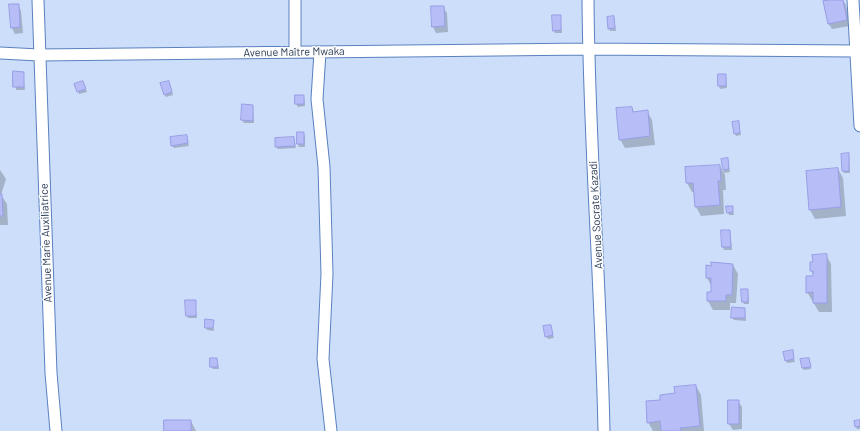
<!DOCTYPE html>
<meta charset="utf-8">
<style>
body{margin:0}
canvas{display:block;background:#ccdef9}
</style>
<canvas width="860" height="431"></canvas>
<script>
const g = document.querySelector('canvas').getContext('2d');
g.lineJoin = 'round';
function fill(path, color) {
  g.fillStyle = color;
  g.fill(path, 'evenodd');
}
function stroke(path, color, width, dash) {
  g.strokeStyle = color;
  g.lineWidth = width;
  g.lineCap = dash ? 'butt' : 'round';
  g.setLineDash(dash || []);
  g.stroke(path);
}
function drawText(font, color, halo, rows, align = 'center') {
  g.font = font + ' Barlow,sans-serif';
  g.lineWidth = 3;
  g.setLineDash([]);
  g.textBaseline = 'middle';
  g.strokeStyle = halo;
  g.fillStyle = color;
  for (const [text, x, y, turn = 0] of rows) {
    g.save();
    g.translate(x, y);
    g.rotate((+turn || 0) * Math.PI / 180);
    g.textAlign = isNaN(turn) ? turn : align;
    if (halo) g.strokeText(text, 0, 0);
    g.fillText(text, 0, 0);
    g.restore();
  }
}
fill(new Path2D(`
 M838 0H843L846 5 850 26 832 29 828 23Z
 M18 5 21 11 23 33 15 34 12 28Z
 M443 7 447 13 448 32 436 33 433 27Z
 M560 16 562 33H555L554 30Z
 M614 17 616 31H610L609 28Z
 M14 72 23 73 25 90H16Z
 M726 75 727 88 720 89 719 86Z
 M83 82 87 92 79 94 75 85Z
 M170 84 173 95 166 97 165 95Z
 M304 96 305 106 298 107 296 104Z
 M253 106 254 123H244L242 120Z
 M632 108 634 112 647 111 652 120 655 145 625 148 620 139Z
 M738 122 741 135 736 136 735 133Z
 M298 133H303L305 136V147H299L298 144Z
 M186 136 189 146 174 148 172 146Z
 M294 138 296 148 278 149 276 147Z
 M849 154 850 173H844L843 171Z
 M722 159H727L730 172 724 173Z
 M720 166 725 175 726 190H723L724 214 701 216 696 207 695 192H692L687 183Z
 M838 169 843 178 846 216 815 219 810 210Z
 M0 170 6 179 1 195 7 204 8 225H0Z
 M732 207 734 215H729L728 212Z
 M730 231 732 250H724L723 247Z
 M826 255 831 264 832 312H819L807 292 814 277 811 270 814 263Z
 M733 265 738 274 736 303H730V310H713L708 301 712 293V287L707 278V266Z
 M748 290 749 304H744L743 302Z
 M195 301 197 318H188L187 316Z
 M745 309 746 321 734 320 732 317Z
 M213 321 214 331 207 330 206 327Z
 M550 326 554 338 548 339 546 336Z
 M792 351 795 362 787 363 786 360Z
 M217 359 219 369H213L211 367Z
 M809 359 811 369 804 370 802 368Z
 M696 386 701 395 704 431H653L648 422 662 401Z
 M738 401 742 407V429L733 430 729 424Z
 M191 421 196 431H165Z
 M860 421V429H857L856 427Z`), '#0003');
const building = new Path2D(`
 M832 0H843L847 20 828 24 823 1Z
 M9 4H19L20 27 11 28Z
 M431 6H444L445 26 432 27Z
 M552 15H561V30L553 31Z
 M614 16 615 28 608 29 607 17Z
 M13 71 24 72V87H13Z
 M718 74H726V86H718Z
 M83 81 86 89 77 92 74 84Z
 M169 81 172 92 164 95 160 83Z
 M295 95H304V104H295Z
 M242 104 253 105V121L241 120Z
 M632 107 633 112 648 110 650 136 619 140 616 108Z
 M739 121 740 133 734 134 732 122Z
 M297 132H304V144H297Z
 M187 135 188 143 171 146 170 137Z
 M294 137 295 146 275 147V138Z
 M849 153V171H842L841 154Z
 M728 158 729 169 723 170 721 159Z
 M720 165 721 181H718L720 205 695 207 693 183H686L685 167Z
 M838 168 841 207 809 210 806 171Z
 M0 194H2L3 216H0Z
 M726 206H733V212L727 213Z
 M721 230H730L731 247H722Z
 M827 254V303H813V292L806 293V276H813V271H810V262H813L812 255Z
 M711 262 733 264 732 295H726V301H707V292H711V278H706V265L711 266Z
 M741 289H748V302H742Z
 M185 300H196V316H186Z
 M732 307 745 308V318H731Z
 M205 319 214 320 213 328H205Z
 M551 325 553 335 545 337 543 326Z
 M793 350 794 359 785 361 783 352Z
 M210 358H217L218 367H210Z
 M809 358 811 367 802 368 800 359Z
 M696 385 700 426 680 428 681 431H661L660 421 647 423 646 401 660 400V395L675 393 674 387Z
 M728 400H739V424H728Z
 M164 420H191V431H164Z
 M860 420V426L855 427 854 421Z`);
fill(building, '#b7bdf7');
stroke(building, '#989ee6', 1);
const minor = new Path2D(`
 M38 0 51 373 56 431
 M588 0C589 144 601 287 604 431
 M853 0 860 126
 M295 52V0
 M320 52 317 99 324 167 327 274 323 359 331 431
 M0 53 39 55 588 49 856 51`);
stroke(minor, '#5a81bf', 13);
stroke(minor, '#fff', 11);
drawText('11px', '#293a55', '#fdfdfd', [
 ["Avenue Maître Mwaka",294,52,-1],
 ["Avenue Socrate Kazadi",596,215,-93],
 ["Avenue Marie Auxiliatrice",46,243,-92]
]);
</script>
